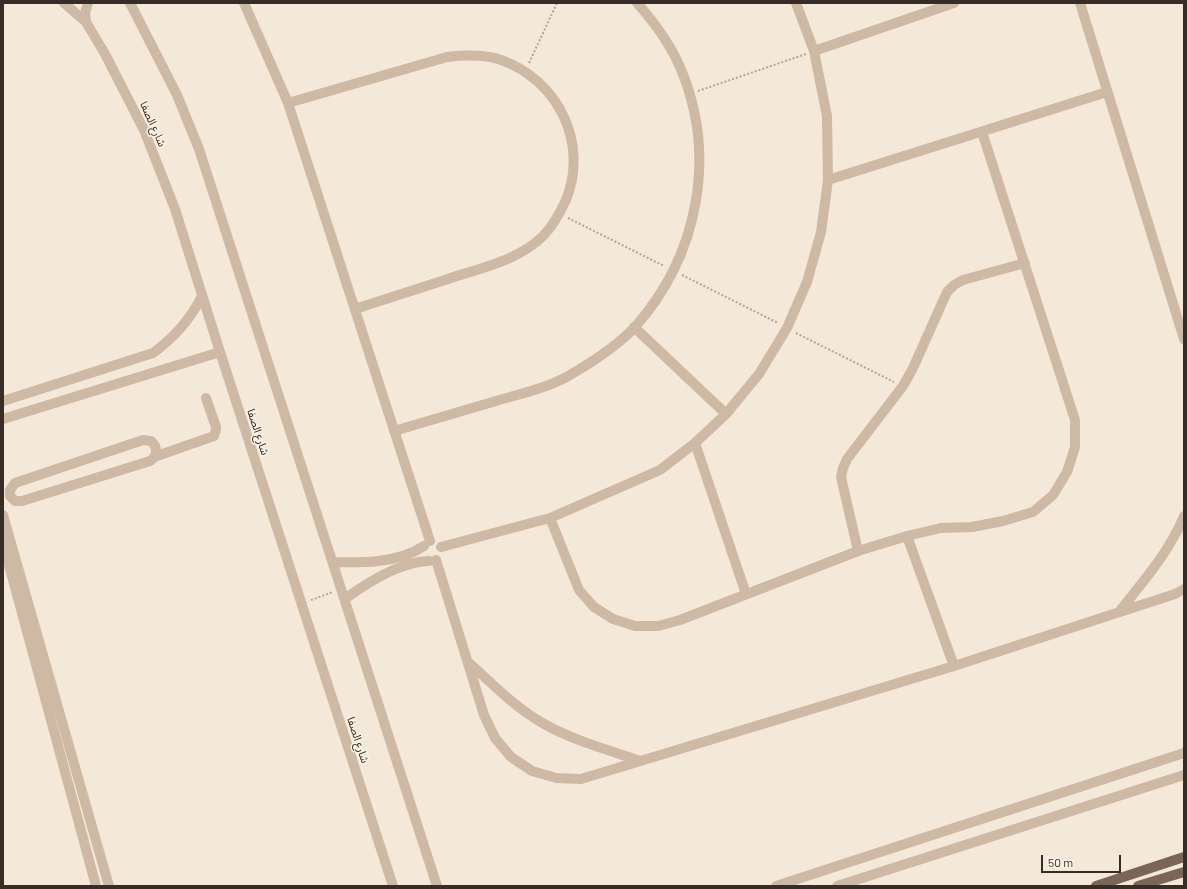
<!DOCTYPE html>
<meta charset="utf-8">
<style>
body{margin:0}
#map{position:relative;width:1187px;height:889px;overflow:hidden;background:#f4e9d9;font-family:Barlow,sans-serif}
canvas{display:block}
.frame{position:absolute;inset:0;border:4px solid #382d26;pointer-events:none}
.scale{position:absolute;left:1041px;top:855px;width:80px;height:18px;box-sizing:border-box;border:2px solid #382d26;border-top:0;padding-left:5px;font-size:12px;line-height:14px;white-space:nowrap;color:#382d26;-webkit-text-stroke:3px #fbf3e6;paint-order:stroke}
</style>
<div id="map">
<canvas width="1187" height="889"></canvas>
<div class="frame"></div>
<div class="scale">50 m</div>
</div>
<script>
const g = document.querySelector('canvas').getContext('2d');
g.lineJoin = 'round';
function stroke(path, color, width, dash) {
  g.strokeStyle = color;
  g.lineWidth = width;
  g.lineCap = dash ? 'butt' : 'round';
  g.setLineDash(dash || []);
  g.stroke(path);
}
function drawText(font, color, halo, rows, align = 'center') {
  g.font = font + ' Barlow,"Noto Sans Arabic",sans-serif';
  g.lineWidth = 3;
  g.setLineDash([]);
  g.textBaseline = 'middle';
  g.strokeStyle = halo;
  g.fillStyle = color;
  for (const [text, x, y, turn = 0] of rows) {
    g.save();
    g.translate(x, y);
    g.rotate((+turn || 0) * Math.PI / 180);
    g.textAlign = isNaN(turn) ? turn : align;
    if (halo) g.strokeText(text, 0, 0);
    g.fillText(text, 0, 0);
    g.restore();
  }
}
stroke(new Path2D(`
 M529 63 557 3
 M698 91 806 54
 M568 218 664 266
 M682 275 778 323
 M796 333 894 382
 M311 600 333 592`), '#b9a38e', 2, [2, 2]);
stroke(new Path2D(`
 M64 3 86 22 105 54 144 130 175 209 220 352 393 886
 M130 3 177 95 199 149 437 886
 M244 3 288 103 430 541
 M1080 3 1184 339
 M86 22 85 13 88 3
 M814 51 954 3
 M288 103 447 57C465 55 484 54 501 60 558 80 589 143 566 200 560 213 553 226 543 236 518 261 480 268 448 279 417 289 386 299 355 309
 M828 180 1107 92
 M634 327 726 414
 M3 401 153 353C175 337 190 320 202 296
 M3 419 220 352
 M394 431C428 421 462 411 496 401 523 393 552 387 575 372 597 359 618 345 635 327 698 256 718 156 680 67 670 44 654 22 637 3
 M143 440 151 441C158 447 158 456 150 461L22 501H15L10 496V490L15 483Z
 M695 443 746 594
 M154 457 214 436 216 430V427L206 398
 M3 515 109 886
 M550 518 579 590 594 607 613 619 635 626H658L680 620 858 551 907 536 941 528 972 527 1003 521 1033 512 1053 495 1067 472 1075 447V420L982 132
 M907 536 954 666
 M3 543 96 886
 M441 547 550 518 660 470 695 443 726 414 759 374 787 328 807 282 821 232 828 180 827 116 814 51 796 3
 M858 551 841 477 843 468 847 459 903 386 913 368 947 292 954 285 963 280 1025 263
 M436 560 484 715 495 738 511 757 532 771 556 778 581 779 954 666 1175 594 1184 589
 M333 562C362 563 399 563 424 546
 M345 599C368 582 399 562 429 561
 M1119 612C1142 583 1170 551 1184 516
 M468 662C493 684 516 709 546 725 575 741 609 750 640 761
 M776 886 1184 753
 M837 886 1184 775`), '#cdb9a4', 10);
stroke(new Path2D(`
 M1096 886 1184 857
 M1138 886 1184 872`), '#7b6556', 10);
drawText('11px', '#382d26', '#fbf3e6', [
 ["شارع الصفا",153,124,66],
 ["شارع الصفا",258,432,72],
 ["شارع الصفا",358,740,72]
]);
</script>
